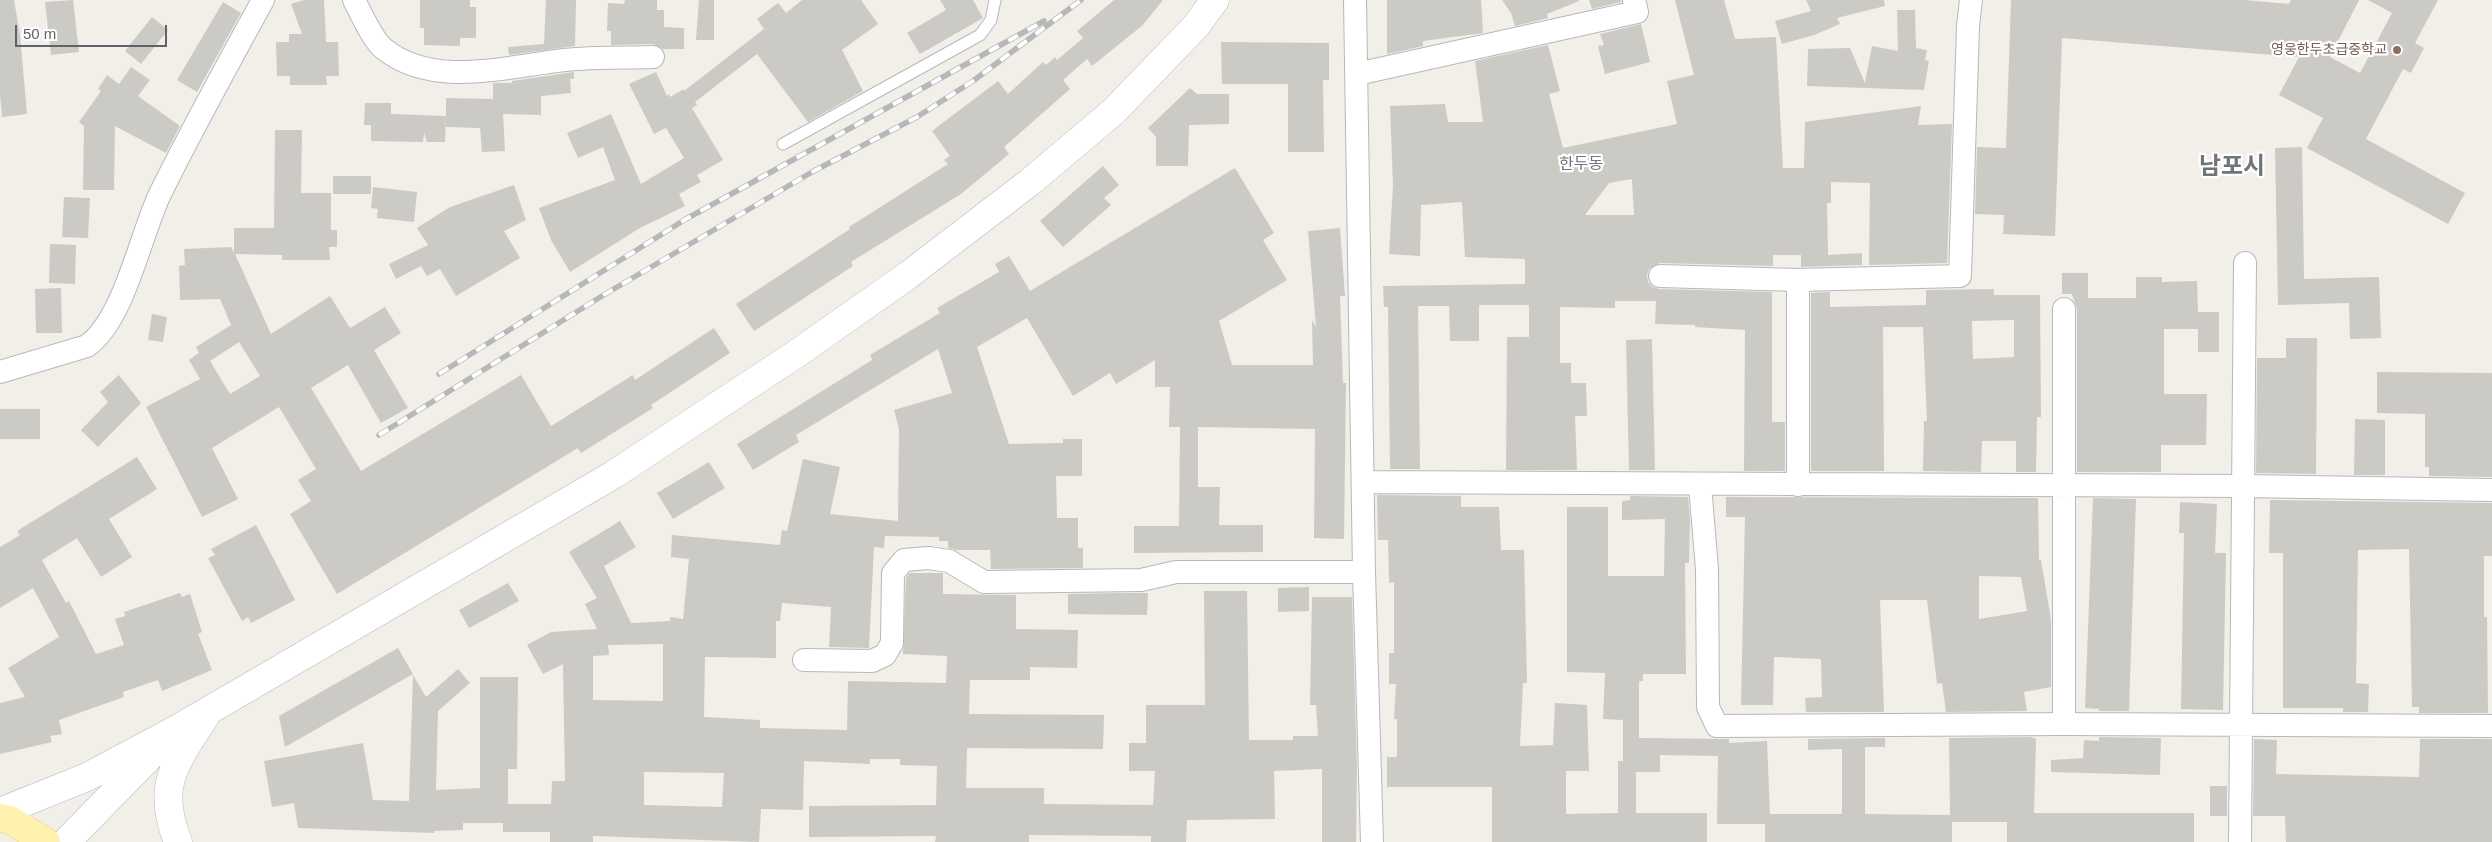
<!DOCTYPE html>
<meta charset="utf-8">
<style>
body{margin:0}
#map{position:relative;width:2492px;height:842px;overflow:hidden;background:#f1efe8;font-family:Helvetica,sans-serif}
canvas{display:block}
.scale{position:absolute;left:15px;top:25px;width:152px;height:22px;box-sizing:border-box;border:2px solid #5f6368;border-top:0;padding-left:6px;font-size:15px;line-height:18px;white-space:nowrap;color:#5f6368;-webkit-text-stroke:4px #fff;paint-order:stroke}
</style>
<div id="map">
<canvas width="2492" height="842"></canvas>
<div class="scale">50 m</div>
</div>
<script>
const g = document.querySelector('canvas').getContext('2d');
g.lineJoin = 'round';
function fill(path, color) {
  g.fillStyle = color;
  g.fill(path, 'evenodd');
}
function stroke(path, color, width, dash) {
  g.strokeStyle = color;
  g.lineWidth = width;
  g.lineCap = dash ? 'butt' : 'round';
  g.setLineDash(dash || []);
  g.stroke(path);
}
function drawText(font, color, halo, rows, align = 'center') {
  g.font = font + ' Helvetica,"Noto Sans KR",sans-serif';
  g.lineWidth = 4.5;
  g.setLineDash([]);
  g.textBaseline = 'middle';
  g.strokeStyle = halo;
  g.fillStyle = color;
  for (const [text, x, y, turn = 0] of rows) {
    g.save();
    g.translate(x, y);
    g.rotate((+turn || 0) * Math.PI / 180);
    g.textAlign = isNaN(turn) ? turn : align;
    if (halo) g.strokeText(text, 0, 0);
    g.fillText(text, 0, 0);
    g.restore();
  }
}
fill(new Path2D(`
 M0 0H14L20 35 27 114 2 117 0 94Z
 M73 0 79 52 51 55 45 2Z
 M304 0H324L326 42H338L339 76H326L327 85H290V76H277L276 42H289V34H302L291 4Z
 M420 0H470V7H476V38H460V46L424 45V28H420Z
 M546 0H576L575 46 509 55 508 47 544 44Z
 M625 0H657V10H664V27L684 28V49H663L653 44 611 45V31H607L608 3 624 4Z
 M699 0H714V40H696Z
 M802 0H861L878 24 842 50 863 91 808 122 757 54 695 102 697 105 692 108 723 160 697 175 701 182 679 194 685 206 640 228 570 272 551 240 539 208 615 180 603 147 578 158 567 133 611 114 641 184 684 158 666 128 654 134 629 84 656 72 667 96 669 94 670 97 684 89V91L764 29 757 19 778 3 786 13Z
 M940 0H973L983 18 920 54 907 33 946 10Z
 M1114 0H1163L1143 25 1092 66 1087 59 1063 80 1070 89 1004 147 1009 154 961 194 851 262 853 266 754 331 736 304 850 229 849 227 948 164 944 160 950 156 932 131 998 81 1008 94 1043 62 1046 65 1055 57 1057 60 1083 38 1077 31Z
 M1387 0H1481L1483 33 1423 41V46L1387 54Z
 M1502 0H1578L1579 1 1547 14 1548 18 1515 26 1511 13Z
 M1589 0H1621V2L1592 9Z
 M1675 0H1724L1735 39 1776 37 1783 168H1804L1805 122 1921 106 1918 125 1952 124 1947 263 1869 265 1870 183 1831 182V203H1827L1828 255 1862 253V265L1801 267V255H1773V266L1660 263 1649 269 1647 275 1648 282 1653 287 1659 289 1772 292V422H1785V471H1744L1745 330 1695 327V325L1655 324 1656 301H1615V308L1560 307V363H1571V383H1586L1587 416H1575L1577 470H1506L1507 337H1529V305H1479V341H1450L1449 306H1418L1420 469H1390L1388 307H1384L1383 286 1525 284V259L1465 257 1462 202 1421 205 1420 256 1389 254 1393 185 1390 106 1445 104 1448 122H1483L1475 61 1548 45 1560 91 1549 94 1563 148 1677 124 1667 81 1694 75ZM1632 179 1634 215H1585L1609 183Z
 M1806 0H1884L1885 6 1837 18 1840 24 1814 35 1782 44 1775 21 1811 11Z
 M2011 0H2244L2289 4 2291 0H2359L2330 57 2360 73 2392 13 2368 0H2438L2415 43 2424 48 2411 73 2403 69 2366 139 2465 193 2448 224 2307 148 2323 118 2279 95 2299 57 2062 38 2055 236 2003 234 2004 215 1975 214 1977 147 2006 148Z
 M223 2 241 13 197 92 177 80Z
 M1897 10H1915L1916 48 1927 50 1925 60 1929 61 1924 90 1807 86 1808 49 1850 48 1865 83 1872 46 1898 51Z
 M152 17 168 30 141 64 125 51Z
 M1641 24 1650 62 1605 74 1598 46 1604 45 1600 34Z
 M1221 42 1329 43V80H1323L1324 152H1288V84H1222Z
 M131 67 150 80 138 96 180 126 166 153 115 126 114 190H83L84 126 79 122 101 91 98 89 107 75 119 84Z
 M574 72V79H570L571 93 541 96V115L503 114 505 151 482 152 480 128 446 127V98L493 99V83H512V81Z
 M1190 88 1197 94H1229V124L1189 125 1188 166H1156V137L1148 128Z
 M365 103H391V114L446 116 445 142H427L424 132 423 142 371 141V125H364Z
 M275 130H302L301 193H331V230H337V247H329L330 260H282V255L235 254 271 334 330 296 350 328 385 307 401 333 374 350 408 408 381 423 348 365 311 388 361 471 521 375 551 426 633 375 635 380 714 328 730 353 651 405 653 408 581 453 578 448 337 594 290 514 311 501 298 480 316 469 279 407 212 448 238 499 202 517 146 407 200 379 189 360 199 353 196 347 231 325 220 299 180 300 179 266 185 265 184 249 231 247 234 253V228H274ZM239 342 260 376 230 394 210 361Z
 M2302 147 2304 279 2379 277 2381 338 2350 339 2349 303 2278 305 2275 148Z
 M1103 166 1119 185 1104 198 1111 205 1063 247 1040 221Z
 M1235 168 1274 233 1263 240 1287 280 1219 321 1232 365H1313L1312 320 1316 327 1308 231 1340 228 1345 296H1340L1343 383H1346L1344 539 1314 538 1315 429 1198 427V487H1220L1219 525H1263V552L1134 553V526H1179L1180 427H1169L1170 387H1155V360L1116 384 1110 373 1073 396 1027 318 977 347 1009 444 1063 443V439H1082V476H1056L1057 518H1078V548H1083V568L991 569 990 550H956L948 548V541H939V537L885 536 884 548 874 547 869 648 829 647 831 607 782 603 780 621H776V658L705 657 704 717 760 720V728L847 730 848 681 946 683 947 656 903 654 906 578 910 573H943V594L1016 595V629L1078 630 1077 668 1030 667V680H970L969 714 1104 715 1103 749 967 748 966 788H1044V804L1153 805 1155 771H1129V743H1146V705H1205L1204 591H1247L1249 740H1293V736H1318L1316 705H1310L1312 597H1352L1357 768 1356 842H1322V769L1274 771 1275 819 1187 820 1186 842H1151V836L1029 835V842H935L936 836 809 837V806L936 805 937 766 900 765V759H870V764L804 761 803 810 761 809 759 842 593 836V842H550V832H503V823H463V830L434 831V833L298 828 294 803 272 807 264 761 363 743 373 800 409 801 413 675 426 697 458 669 470 683 438 711 436 790 480 788V677H518L517 769H508V804H551L552 781H565L563 664 543 674 527 645 551 632 597 629 585 604 597 598 569 552 620 521 636 547 604 566 631 623 670 621V617L683 619 689 559 671 557 672 535 780 545 782 530 787 531 803 459 840 467 830 514 898 521 899 429 894 410 952 393 938 349 796 435 799 442 753 470 737 444 872 360 870 355 940 313 937 308 999 272 995 264 1009 256 1030 291ZM663 644V701L593 700V656L609 655 608 645ZM644 772 724 773 722 807 644 805Z
 M333 176H371V194H333Z
 M514 185 526 220 504 231 520 258 456 296 440 269 427 276 421 266 396 279 389 264 428 245 417 228 450 207Z
 M373 187 417 192 414 222 377 218 378 209 371 208Z
 M64 197 90 198 88 238 62 237Z
 M50 244 76 245 75 284 49 283Z
 M2062 273H2088V298H2136V277H2162V282L2197 281 2198 312H2219V352H2198V329H2164V394H2207L2206 445H2161V472H2077V309L2072 294H2062Z
 M61 288 62 333H36L35 289Z
 M1994 289V295H2040L2041 417H2037L2036 472H2016V441H1982L1981 472 1923 471 1924 421H1927L1923 327H1883L1884 471H1811V293L1830 292V307L1926 305V290ZM2014 320V357L1973 359 1972 321Z
 M152 314 167 317 163 342 148 340Z
 M2286 338H2317L2316 474 2256 473 2257 358H2286Z
 M1652 339 1655 470H1629L1626 340Z
 M2377 372 2492 373V477L2429 476V467H2425V414L2377 413Z
 M119 375 141 403 98 447 81 430 108 402 100 392Z
 M0 409H40V439H0Z
 M2355 419 2385 420V475H2354Z
 M137 457 157 489 109 519 132 557 101 577 77 538 42 560 66 603 69 601 96 654 124 645 115 619 125 616 124 612 180 593 182 597 190 594 202 632 198 634 212 670 162 691 158 680 123 692 124 697 59 720 62 734 50 736 52 742 0 754V703L25 697 8 668 59 637 33 588 0 608V547L20 535 17 531Z
 M709 462 725 488 673 519 657 493Z
 M1377 495 1461 496V507H1499L1501 550H1524L1527 683H1523L1520 746 1553 745 1555 703 1587 705 1589 771H1566V814L1618 813V761H1623V720L1603 719 1605 673 1567 672V507H1608V576H1664L1665 519 1622 520V501L1630 500V496L1688 497 1690 519 1689 563H1685L1686 674H1643V681H1639V738L1729 739V743L1767 741 1770 814H1842V749L1808 750V739L1885 738V747H1865V814L1950 815 1949 738 2031 737 2036 739 2034 813H2194V842H2007V822H1952V842H1765V824H1717L1718 756 1660 755V772H1636V813H1707V842H1492V787H1387V757H1397V719H1394L1396 684H1389V653H1394V582L1389 583 1388 540H1378Z
 M1726 497 2038 498 2039 560H2041L2051 620V687L2024 692 2027 711 1946 712 1942 683 1937 684 1927 600H1880L1884 712H1806L1805 698 1822 697 1821 659 1774 657 1773 705H1741L1745 517H1726ZM1979 576 2021 577 2027 611 1979 619Z
 M2093 498 2136 499 2129 711H2099V709L2085 708Z
 M2270 500 2492 503V556H2484V617H2487L2488 713H2419V707H2412L2409 549 2358 550 2356 683 2369 684 2368 712H2343V708H2283V553H2269Z
 M2180 502 2217 504 2215 553H2226L2223 710 2181 709 2184 533H2179Z
 M256 525 295 600 251 623 248 617 242 621 208 558 215 555 211 549Z
 M508 583 519 601 469 628 459 610Z
 M1309 587V611L1278 612V588Z
 M1120 593H1148L1147 615 1068 614V594Z
 M398 648 413 674 285 747 279 716Z
 M2099 737 2161 738 2160 775 2051 772V760L2083 758 2084 740 2099 741Z
 M2254 739 2277 740 2276 774 2419 777 2420 739H2492V842H2286L2285 816H2253Z
 M2210 786H2227V816H2210Z`), '#cccac5');
const lane = new Path2D(`
 M783 144 980 35 991 20 995 0`);
const street = new Path2D(`
 M354 0C361 13 373 41 384 49 434 89 508 66 565 60 594 57 624 58 653 57
 M1355 0 1364 572 1372 842
 M1357 74 1637 12 1634 0
 M1660 276 1798 280
 M2064 309V724
 M0 372 87 346C124 320 140 236 160 194 192 129 228 64 263 0
 M1363 482 2243 486 2492 490
 M1700 485 1707 569 1708 707 1717 726 2064 724 2492 726
 M1798 485V280L1960 276 1968 26 1971 0
 M804 660 872 661 885 655 892 643 893 573 904 560 929 558 949 561 984 582 1141 580 1176 572H1364
 M2240 842 2245 263`);
const secondary = new Path2D(`
 M0 812 87 777 177 729 613 475 799 352 907 276 1030 182 1113 112 1196 26 1215 0
 M66 842 158 748
 M178 842C155 784 176 763 206 715`);
const primary = new Path2D(`
 M0 818 10 820 46 842`);
stroke(lane, '#b5b8bc', 13);
stroke(street, '#b5b8bc', 24);
stroke(secondary, '#b6babf', 29);
stroke(primary, '#f2c960', 29);
stroke(lane, '#fff', 11);
stroke(street, '#fff', 22);
stroke(secondary, '#fff', 28);
stroke(primary, '#fff2af', 28);
const rail = new Path2D(`
 M439 374 686 219 1044 21
 M379 435 602 296 812 172 917 117 973 81 1081 0`);
stroke(rail, '#b6b7b8', 5.5);
stroke(rail, '#fff', 4, [11]);
for (const [x, y, r, color] of [
 [2397,50,5,"#8d6e63"]
]) {
  const dot = new Path2D();
  dot.arc(x, y, r, 0, 2 * Math.PI);
  g.fillStyle = color;
  g.fill(dot);
  stroke(dot, '#fff', 2);
}
drawText('14px', '#785e54', '#fff', [
 ["영웅한두초급중학교",2387,50]
], 'right');
drawText('16px', '#70757a', '#fff', [
 ["한두동",1581,165]
]);
drawText('bold 24px', '#70757a', '#fff', [
 ["남포시",2232,167]
]);
</script>
